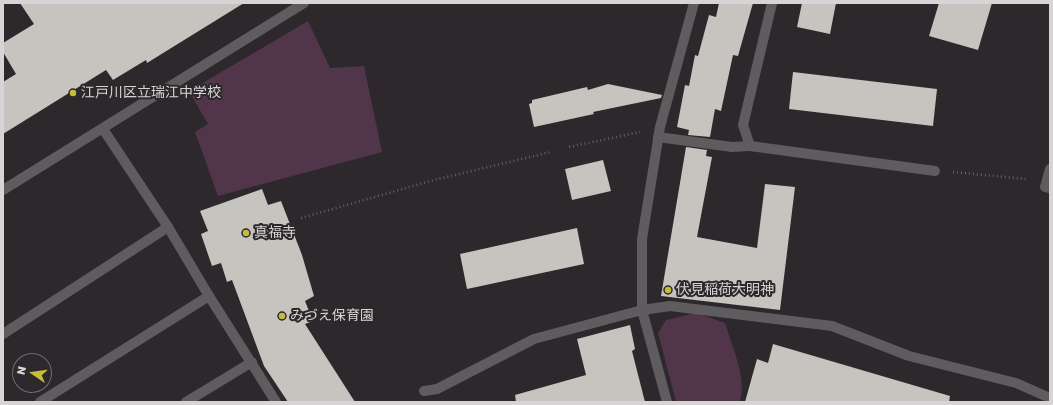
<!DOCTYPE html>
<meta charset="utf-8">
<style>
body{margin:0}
#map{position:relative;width:1053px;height:405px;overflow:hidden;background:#2c282b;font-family:"Golos Text",sans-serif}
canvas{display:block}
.frame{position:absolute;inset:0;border:4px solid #d7d4d6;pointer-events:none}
.north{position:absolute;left:12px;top:353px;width:40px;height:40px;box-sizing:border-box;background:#2c282b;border:1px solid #706d6f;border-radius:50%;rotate:283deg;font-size:11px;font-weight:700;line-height:16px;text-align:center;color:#d7d4d6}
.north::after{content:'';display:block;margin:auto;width:14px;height:18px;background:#c5bc3d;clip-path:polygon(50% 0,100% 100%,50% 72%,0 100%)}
</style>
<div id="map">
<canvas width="1053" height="405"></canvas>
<div class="frame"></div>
<div class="north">N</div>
</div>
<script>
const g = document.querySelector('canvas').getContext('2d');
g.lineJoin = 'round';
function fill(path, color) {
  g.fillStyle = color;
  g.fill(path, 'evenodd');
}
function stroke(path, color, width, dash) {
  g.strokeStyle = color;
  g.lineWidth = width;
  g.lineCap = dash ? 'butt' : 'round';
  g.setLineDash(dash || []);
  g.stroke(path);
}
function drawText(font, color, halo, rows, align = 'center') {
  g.font = font + ' "Golos Text","Noto Sans JP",sans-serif';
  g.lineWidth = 4;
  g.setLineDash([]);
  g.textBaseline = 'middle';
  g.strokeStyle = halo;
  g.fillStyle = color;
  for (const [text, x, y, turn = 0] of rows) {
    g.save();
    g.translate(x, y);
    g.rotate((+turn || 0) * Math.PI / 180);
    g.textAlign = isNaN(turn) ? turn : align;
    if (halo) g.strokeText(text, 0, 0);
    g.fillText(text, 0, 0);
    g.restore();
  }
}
fill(new Path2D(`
 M308 21 330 68 364 66 382 152 218 196 195 132 208 124 189 91Z
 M696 313 725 323C732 347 747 377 740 402H676L658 333 666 320Z`), '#51364b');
fill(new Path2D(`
 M20 3H244L147 63 146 60 113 80 106 70 3 134V82L16 74 3 52V43L34 24Z
 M719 3H753L738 56 733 55 721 111 715 109 710 137 688 135 689 130 677 127 685 85 689 86 695 55 698 56 709 15 716 17Z
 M802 3H836L830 34 797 27Z
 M939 3H992L978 50 929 36Z
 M793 72 937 89 933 126 789 109Z
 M608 84 662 95 661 98 593 112 594 114 534 127 529 104 532 103V100L587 87 588 90Z
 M686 147 707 150 706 156 712 157 697 237 757 248 765 184 795 187 780 310 661 296Z
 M603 160 611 191 572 200 565 169Z
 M262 189 268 205 281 201 302 255 314 296 305 301 313 321 305 324 355 402H288L264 366 232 280 227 282 221 263 212 266 201 234 208 231 200 211Z
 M577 228 584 264 467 289 460 254Z
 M630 325 635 349 632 351 645 402H516L515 395 586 375 577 339Z
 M773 344 950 396 949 402H745L757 359 768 363Z`), '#c5c4be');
stroke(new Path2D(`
 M569 147 640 132
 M953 172 1026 179
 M301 218 434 180 551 152`), '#656264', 2.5, [1, 3]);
stroke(new Path2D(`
 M658 137 732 147 750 146
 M3 334 168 227
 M40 402 209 296
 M186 402 252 362`), '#5e5c5e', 10);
stroke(new Path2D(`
 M772 3 743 125 750 146 935 171
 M103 129 168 227 209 296 276 402
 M1050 169 1045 187 1050 188
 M3 190 304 3
 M424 391 437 389 534 339 642 310 670 306 832 326 909 356 1016 383 1050 398
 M667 402 642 310V239L660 127 694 3`), '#5e5c5e', 10);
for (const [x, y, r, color] of [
 [73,93,4,"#c5bc3d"],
 [246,233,4,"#c5bc3d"],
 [668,290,4,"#c5bc3d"],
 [282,316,4,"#c5bc3d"]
]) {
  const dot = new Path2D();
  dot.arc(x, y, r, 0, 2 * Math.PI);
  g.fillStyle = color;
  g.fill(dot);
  stroke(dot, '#2c282b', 1.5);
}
drawText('14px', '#d7d4d6', '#2c282b', [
 ["江戸川区立瑞江中学校",81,93],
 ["真福寺",254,233],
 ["伏見稲荷大明神",676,290],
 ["みづえ保育園",290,316]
], 'left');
</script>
